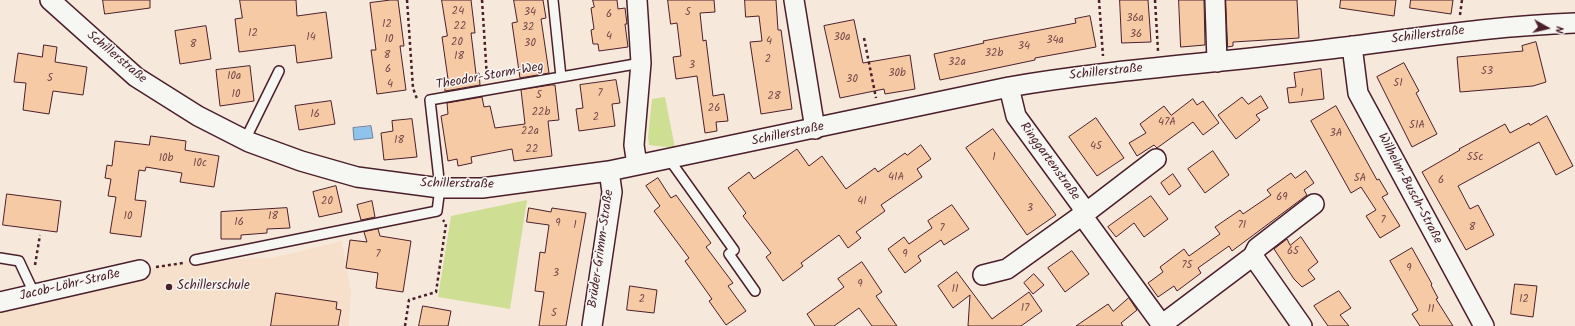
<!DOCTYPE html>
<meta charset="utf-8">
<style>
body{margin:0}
#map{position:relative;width:1575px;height:326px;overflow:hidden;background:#f6e9db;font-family:Kalam,sans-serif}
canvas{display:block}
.north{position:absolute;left:1527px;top:8px;width:40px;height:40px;-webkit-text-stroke:3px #f6f6f2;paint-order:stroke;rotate:98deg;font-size:11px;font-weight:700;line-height:16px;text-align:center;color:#4a1f2b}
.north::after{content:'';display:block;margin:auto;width:14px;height:18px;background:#4a1f2b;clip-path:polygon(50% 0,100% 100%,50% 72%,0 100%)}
</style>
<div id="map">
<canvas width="1575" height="326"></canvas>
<div class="north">N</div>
</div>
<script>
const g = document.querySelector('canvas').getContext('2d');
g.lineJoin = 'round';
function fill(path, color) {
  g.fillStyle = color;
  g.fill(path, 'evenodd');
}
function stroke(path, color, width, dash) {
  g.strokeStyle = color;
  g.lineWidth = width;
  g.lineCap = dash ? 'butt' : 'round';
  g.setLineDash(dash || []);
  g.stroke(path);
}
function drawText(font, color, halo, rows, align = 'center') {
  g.font = font + ' Kalam,sans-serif';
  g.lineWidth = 3;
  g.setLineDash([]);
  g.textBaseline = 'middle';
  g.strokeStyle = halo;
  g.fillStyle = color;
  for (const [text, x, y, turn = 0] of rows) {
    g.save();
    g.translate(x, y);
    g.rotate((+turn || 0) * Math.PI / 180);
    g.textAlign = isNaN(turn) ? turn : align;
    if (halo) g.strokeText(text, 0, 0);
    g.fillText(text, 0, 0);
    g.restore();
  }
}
fill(new Path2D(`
 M342 241 351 292 349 326H0V304L140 270 195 260 272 258Z`), '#f6e0cb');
fill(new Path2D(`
 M665 97 675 148 649 145 648 137 652 99Z
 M527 200 510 309 438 297 451 216Z`), '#cede92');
const water = new Path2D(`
 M371 126 373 138 354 140 353 128Z`);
fill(water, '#8fc3ec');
stroke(water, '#73819f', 1);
const building = new Path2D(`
 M103 0H150V8L105 14Z
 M240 0H296L297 16 326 12 332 58 297 63 295 45 239 52 235 19 242 18Z
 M391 0H398L404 46H400L406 90 377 94 371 50H376L370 3Z
 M442 0H471L475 33H471L476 74 479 73 480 85 445 91 444 80 448 79 442 37 447 36Z
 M514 0H543L546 18 541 19 549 73 520 78 512 23 517 22Z
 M593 0H617L618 9 625 8 627 24H625L628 47 599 51 598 44H593L591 30 594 29 591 8 594 7Z
 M668 0H714L715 12 700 13 703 41 706 40 713 96 724 94 728 121 716 122 717 131 705 133 697 76 676 79 673 57 681 56 677 23 671 24Z
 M745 0H776L778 30H781L792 109 761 114 750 42 762 41 759 16 746 17Z
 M1120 0H1148L1151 42 1122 43Z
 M1179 0H1204L1205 45 1181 47Z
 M1226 0H1297L1299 38 1233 42V46L1228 47Z
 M1341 0H1396L1394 16 1340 8Z
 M1411 0H1453L1451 14 1410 8Z
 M1090 16 1096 47 1035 58V60L940 80 934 54 984 43 983 41 1076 23 1075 19Z
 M854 20 863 63 910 55 915 89 885 94 884 89 840 98 824 26Z
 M206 26 211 59 180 64 175 31Z
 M1536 42 1546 82 1533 86 1460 92 1457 57 1523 51 1522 46Z
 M44 45 57 47 55 62 87 67 83 95 53 91 49 114 23 110 26 83 14 82 18 53 42 57Z
 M1404 63 1419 91 1416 93 1437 134 1412 147 1377 77Z
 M250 66 254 101 220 106 216 70Z
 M1321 69 1324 99 1289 103 1287 88 1296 87 1294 73Z
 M616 80 620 103 612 104 615 126 579 131 576 109 583 108 580 85Z
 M551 85H555L559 120 548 121 552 156 514 161 512 149 471 157 472 163 458 166 457 159 448 161 441 116 448 114 447 103 482 97 484 107 490 106 495 128 525 124 521 90Z
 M1261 96 1268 108 1256 115 1260 120 1236 139 1218 115 1242 97 1248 104Z
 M1193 99 1197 105 1203 101 1219 123 1203 135 1193 122 1157 148 1154 145 1137 156 1129 143 1146 133 1140 124 1164 106 1171 115Z
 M331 101 335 124 299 130 295 106Z
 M1336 106 1377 180 1379 179 1388 194 1382 197 1400 226 1380 238 1366 216 1376 210 1361 187 1351 193 1311 121Z
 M1547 116 1573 166 1556 175 1539 142 1458 186 1470 209 1478 205 1494 235 1466 250 1422 172 1460 150 1459 149 1505 124 1510 133 1529 123 1530 125Z
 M1096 118 1124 158 1097 176 1069 137Z
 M412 119 417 157 384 160 381 133 393 131 392 121Z
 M993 129 1056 215 1027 235 966 148Z
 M151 136 186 141 185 150 219 156 214 187 180 182 182 173 146 167 145 171 139 170 135 200 146 201 141 237 110 233 116 197 108 196 111 179 105 178 107 165 112 166 115 141 149 145Z
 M921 145 931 159 917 169 922 177 881 205 885 211 856 232 861 238 848 248 839 235 801 263 803 266 783 281 766 257 771 253 743 216 746 213 728 188 749 172 754 179 797 149 809 166 822 156 846 189 875 168 878 172 905 153 907 155Z
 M1213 151 1229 175 1205 193 1188 169Z
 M1306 171 1314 183 1304 190 1307 195 1232 251 1229 246 1198 268 1201 273 1177 291 1174 286 1158 297 1148 283 1163 272 1160 267 1184 249 1189 256 1220 234 1215 227 1240 210 1243 214 1271 195 1267 190 1291 173 1295 178Z
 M1173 174 1181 186 1169 195 1161 183Z
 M658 178 671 198 676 195 711 243 706 247 733 283 728 286 746 311 726 325 709 301 712 299 685 261 689 258 654 211 660 206 646 186Z
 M336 186 342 212 319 217 313 192Z
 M7 194 61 201 57 232 3 225Z
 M1151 196 1168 219 1144 237 1134 223 1116 237 1108 227Z
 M372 201 375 217 361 220 357 205Z
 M952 205 969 229 944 245 941 240 918 256 921 261 905 273 888 249 904 237 909 244 932 228 928 221Z
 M287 208 290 228 267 229V233L241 235V239H221V212Z
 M529 208 551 212 552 208 586 213 566 326H539L544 292 535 291 540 252 545 253 549 225 527 222Z
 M378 229 380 236 411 241 403 292 376 288 378 273 346 268 350 240 367 242 364 232Z
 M1301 237 1318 262 1308 270 1315 279 1302 287 1294 279 1274 249 1287 239 1290 245Z
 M1412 248 1432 284 1431 285 1438 298 1436 299 1453 326H1420L1412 314 1418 310 1390 261Z
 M1072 251 1089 274 1065 292 1048 268Z
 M862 262 882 292 876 296 897 326H872L859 308 834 326H815L807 314 844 287 838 279Z
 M957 272 992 319 1029 292 1042 311 1021 326H968L970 295 953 308 938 286Z
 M1034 274 1044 285 1033 294 1024 283Z
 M1515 284 1537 286 1533 317 1511 314Z
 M630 286 657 290 654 313 627 310Z
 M1339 291 1351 308 1340 315 1349 326H1328L1314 306Z
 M276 293 337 302 336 309 341 310 338 326H271Z
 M1129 298 1137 310 1121 323 1123 326H1076L1108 304 1113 311Z
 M423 306 451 311 448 326H419Z`);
fill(building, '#f7caa6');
stroke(building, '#4a1f2b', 1);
const service = new Path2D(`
 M553 0 561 77
 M245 140 279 71
 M669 159 734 250 729 254 755 291
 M0 258 19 261 34 293
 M195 260 437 211 440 188 430 100 641 63`);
const minor = new Path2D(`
 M50 0 136 77 198 116 249 142 301 161 357 177 440 188H482L609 171 1009 87C1107 70 1206 64 1304 52 1394 42 1484 26 1575 23
 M794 0 815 129
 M1215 0 1217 62
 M1352 46 1358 93 1484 326
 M1009 87 1016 116 1081 205 1087 222 1162 325
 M637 165 634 145 641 63 637 0
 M1253 256 1257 248 1314 204
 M983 275 1007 269 1092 208 1156 159
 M0 302 140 270
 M592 326 612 192 609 171
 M1160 326 1253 256 1302 326`);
stroke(service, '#4a1f2b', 12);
stroke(minor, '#4a1f2b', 22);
stroke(new Path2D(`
 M407 0 413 88 417 99
 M482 0 487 78
 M1099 0 1103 56
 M1155 0 1158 51
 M1460 15 1462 0
 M864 38 876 98
 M35 265 40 235
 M156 267 183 263
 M405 326 409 300 436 292 446 224 443 220`), '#4a1f2b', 2.5, [3, 3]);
stroke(service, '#f6f6f2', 9);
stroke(minor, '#f6f6f2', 19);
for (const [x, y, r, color] of [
 [169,287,4,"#4a1f2b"]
]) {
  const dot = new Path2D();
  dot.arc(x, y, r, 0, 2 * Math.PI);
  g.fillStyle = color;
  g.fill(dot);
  stroke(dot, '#f6f6f2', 1.5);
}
drawText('11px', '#754a4a', null, [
 ["24",458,12],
 ["34",530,13],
 ["5",688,13],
 ["6",609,15],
 ["36a",1135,19],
 ["12",387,25],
 ["22",460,27],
 ["32",528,28],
 ["12",253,34],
 ["36",1136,35],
 ["4",609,37],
 ["14",311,38],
 ["30a",842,38],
 ["10",389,40],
 ["34a",1055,41],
 ["4",769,42],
 ["20",457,43],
 ["30",530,44],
 ["8",193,45],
 ["34",1024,47],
 ["32b",994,54],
 ["8",387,56],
 ["18",459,57],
 ["2",768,60],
 ["32a",957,63],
 ["3",692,66],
 ["6",388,70],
 ["53",1487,72],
 ["30b",897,74],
 ["10a",234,77],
 ["5",50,79],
 ["30",852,80],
 ["51",1398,84],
 ["4",390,85],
 ["7",600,94],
 ["1",1302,94],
 ["10",236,95],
 ["5",539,96],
 ["28",774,97],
 ["26",714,109],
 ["22b",541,113],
 ["16",315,115],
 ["2",596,118],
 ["47A",1167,123],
 ["51A",1417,126],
 ["22a",530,132],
 ["3A",1336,134],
 ["18",399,141],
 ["45",1096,147],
 ["22",532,150],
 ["1",994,158],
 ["55c",1475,158],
 ["10b",166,159],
 ["10c",200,164],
 ["41A",896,178],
 ["5A",1360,179],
 ["6",1441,181],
 ["69",1282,198],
 ["20",327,202],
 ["41",862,202],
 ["3",1030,209],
 ["10",128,217],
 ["18",273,217],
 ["7",1383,221],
 ["16",239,223],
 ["9",558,224],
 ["1",575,226],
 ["71",1242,226],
 ["8",1472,228],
 ["7",942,229],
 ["65",1293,252],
 ["7",378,255],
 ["9",905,255],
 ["75",1187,266],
 ["9",1409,269],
 ["3",556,274],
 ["9",860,285],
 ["11",955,290],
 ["2",642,300],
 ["12",1524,300],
 ["17",1025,309],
 ["11",1431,310],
 ["5",554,314]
]);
drawText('13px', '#4a1f2b', '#f6f6f2', [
 ["Schillerstraße",1428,36,-7],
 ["Schillerstraße",116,58,40],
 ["Schillerstraße",1106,73,-6],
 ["Theodor-Storm-Weg",490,77,-10],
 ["Schillerstraße",788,135,-12],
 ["Ringgartenstraße",1049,162,54],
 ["Schillerstraße",457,185,1],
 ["Wilhelm-Busch-Straße",1409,189,62],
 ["Brüder-Grimm-Straße",602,249,-82],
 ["Jacob-Löhr-Straße",70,286,-13]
]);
drawText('13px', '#4a1f2b', '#f6f6f2', [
 ["Schillerschule",177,287]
], 'left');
</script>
